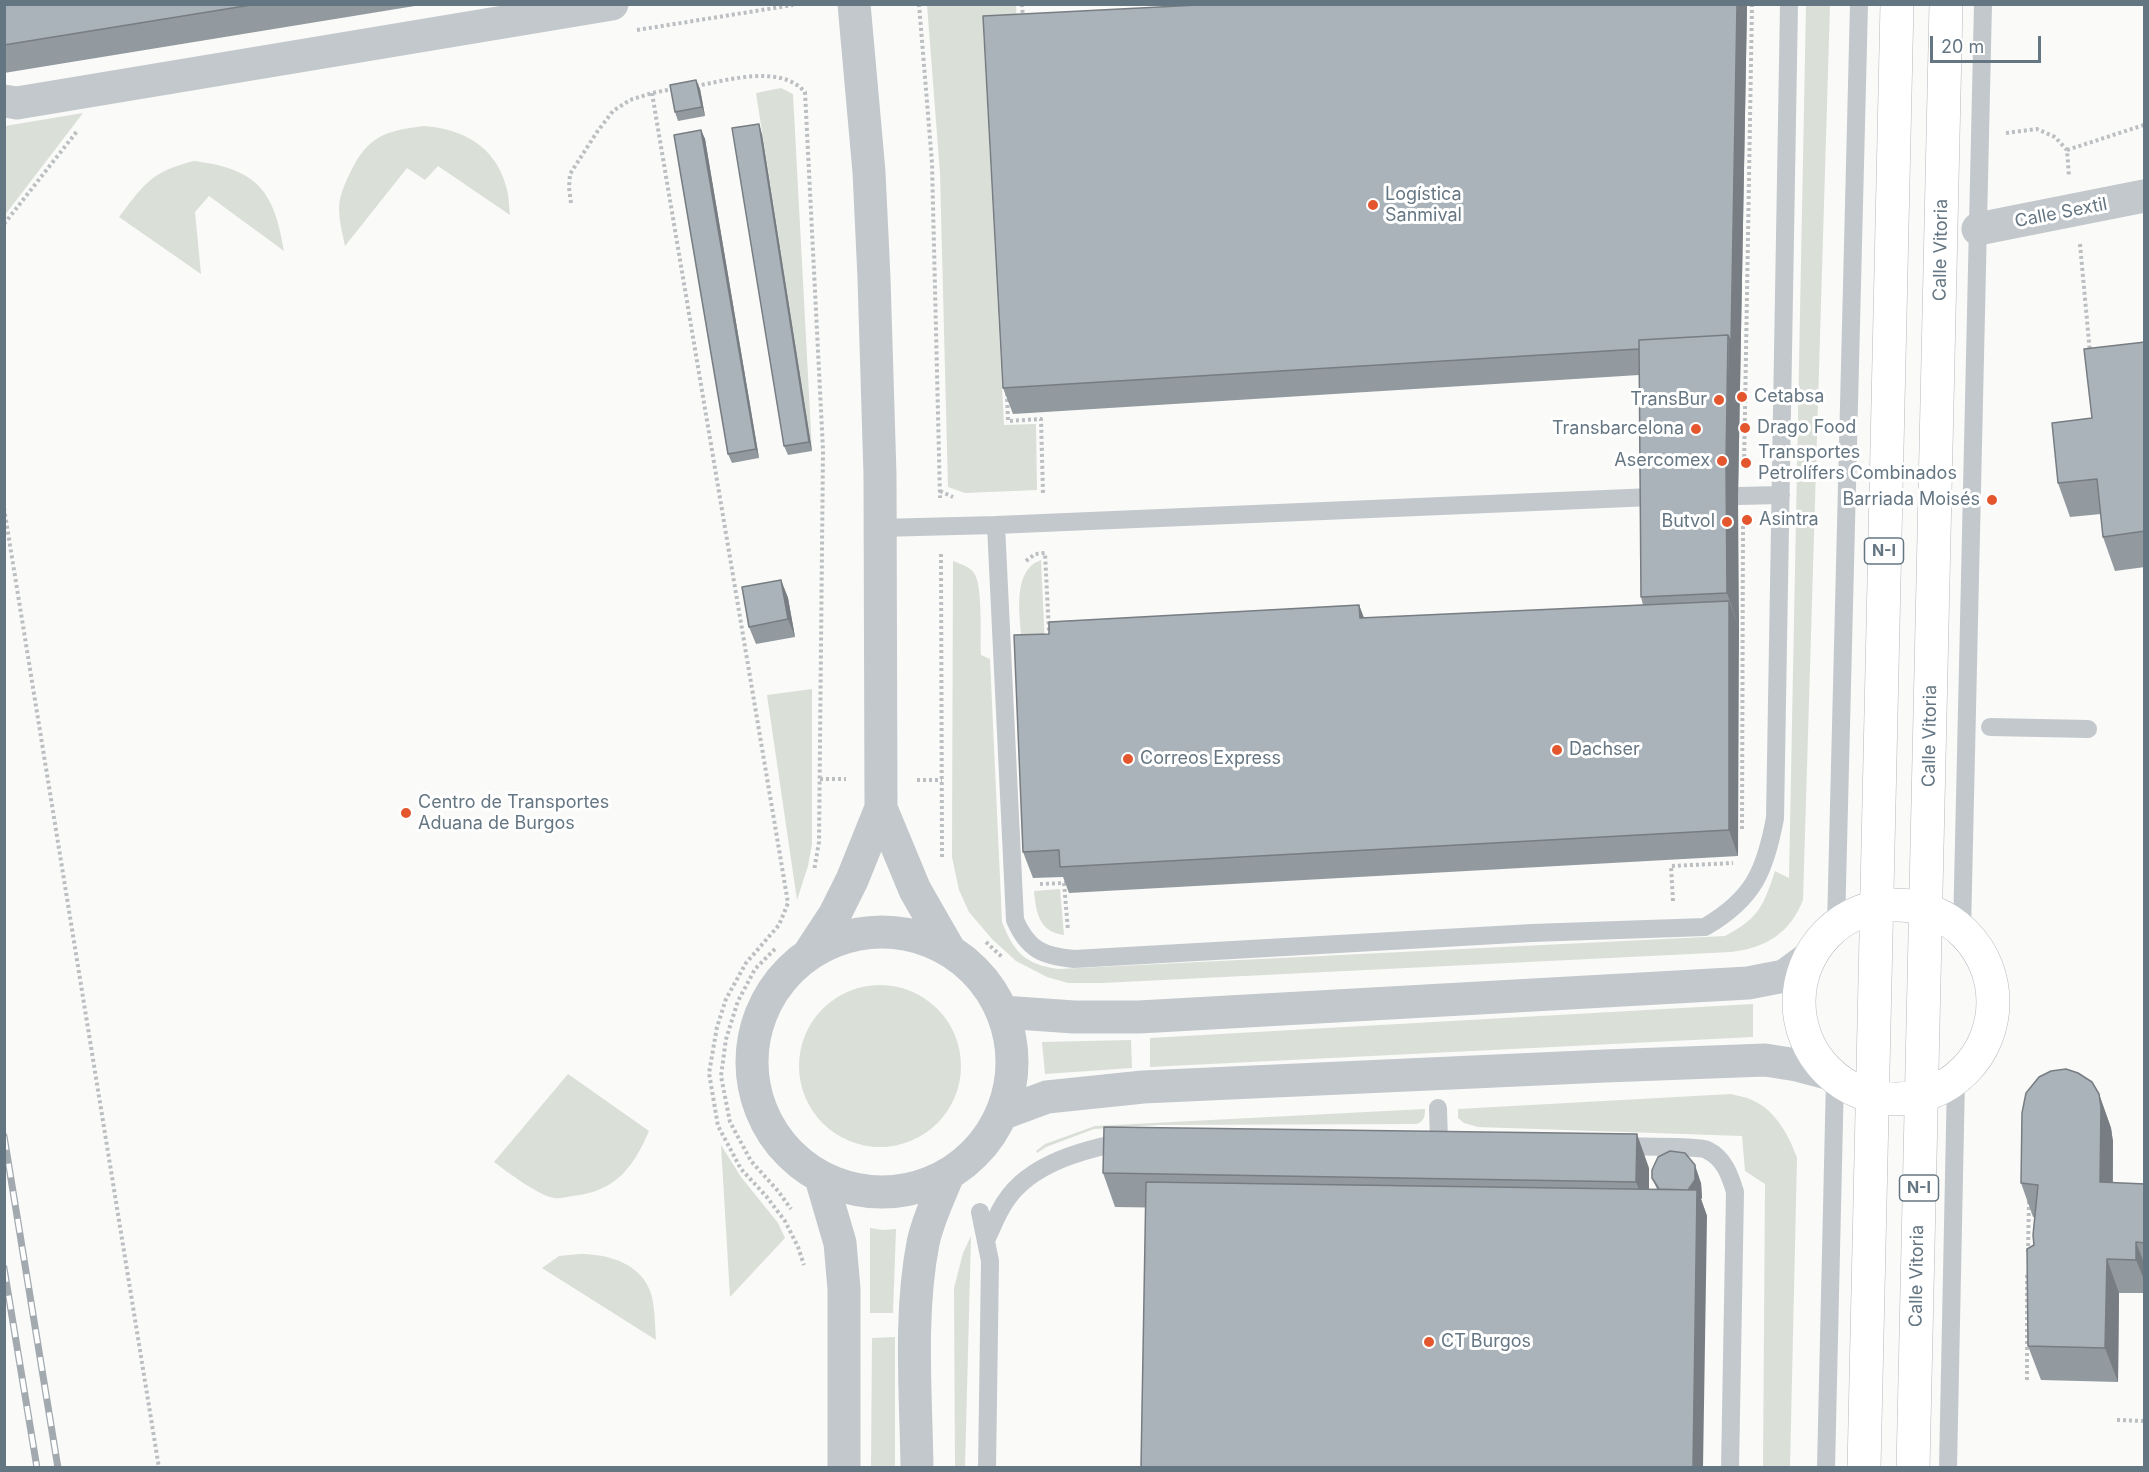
<!DOCTYPE html>
<meta charset="utf-8">
<style>
body{margin:0}
#map{position:relative;width:2149px;height:1472px;overflow:hidden;background:#fafaf8;font-family:Inter,sans-serif}
canvas{display:block}
.frame{position:absolute;inset:0;border:6px solid #657683;pointer-events:none}
.scale{position:absolute;left:1930px;top:36px;width:111px;height:27px;box-sizing:border-box;border:3px solid #657683;border-top:0;padding-left:8px;font-size:18px;line-height:21px;white-space:nowrap;color:#657683;-webkit-text-stroke:4px #fff;paint-order:stroke}
</style>
<div id="map">
<canvas width="2149" height="1472"></canvas>
<div class="frame"></div>
<div class="scale">20 m</div>
</div>
<script>
const g = document.querySelector('canvas').getContext('2d');
g.lineJoin = 'round';
function fill(path, color) {
  g.fillStyle = color;
  g.fill(path, 'evenodd');
}
function stroke(path, color, width, dash) {
  g.strokeStyle = color;
  g.lineWidth = width;
  g.lineCap = dash ? 'butt' : 'round';
  g.setLineDash(dash || []);
  g.stroke(path);
}
function drawText(font, color, halo, rows, align = 'center') {
  g.font = font + ' Inter,sans-serif';
  g.lineWidth = 6;
  g.setLineDash([]);
  g.textBaseline = 'middle';
  g.strokeStyle = halo;
  g.fillStyle = color;
  for (const [text, x, y, turn = 0] of rows) {
    g.save();
    g.translate(x, y);
    g.rotate((+turn || 0) * Math.PI / 180);
    g.textAlign = isNaN(turn) ? turn : align;
    if (halo) g.strokeText(text, 0, 0);
    g.fillText(text, 0, 0);
    g.restore();
  }
}
fill(new Path2D(`
 M927 5H1016L1017 26 983 28 1004 425 1036 424 1037 490 965 493 948 487 940 173Z
 M1806 5H1830L1803 900C1790 933 1766 948 1731 952L1102 983H1068L1047 977 1016 961 992 939 969 912 959 890 952 857 953 561C960 564 969 566 974 573 983 585 980 638 981 655L990 659 1002 922C1014 952 1024 964 1058 969L1725 936C1759 918 1763 907 1775 871L1789 878Z
 M781 88 793 94 812 451 756 93Z
 M83 113 5 215V126Z
 M424 126C463 129 495 146 506 186 509 195 509 206 510 215L438 166 425 180 407 168 345 246C342 231 337 214 340 199 342 190 346 181 350 173 368 136 384 131 424 126Z
 M194 161C256 169 274 189 284 251L209 196 195 212 201 274 119 217C145 183 151 172 194 161Z
 M1041 560 1045 645 1022 646C1021 620 1010 571 1041 560Z
 M812 689V844L808 866 797 900 767 695Z
 M1060 889 1064 935C1039 932 1036 912 1034 891Z
 M799 1066a81 81 0 1 1 162 0a81 81 0 1 1-162 0Z
 M1753 1004V1037L1150 1067V1038Z
 M1131 1040 1132 1068 1045 1074 1042 1042Z
 M568 1074 649 1131C633 1168 615 1192 572 1196 567 1197 559 1199 554 1198 539 1196 506 1171 494 1162Z
 M1731 1094C1738 1096 1747 1097 1754 1101 1775 1110 1790 1137 1797 1158L1790 1467H1763L1765 1184 1745 1171 1742 1136 1478 1127 1464 1123 1458 1118V1109Z
 M1425 1109C1425 1117 1424 1121 1417 1124L1159 1125 1094 1129 1046 1147 1037 1153 1036 1151 1045 1144 1095 1126Z
 M721 1145 741 1177 778 1223 785 1238 730 1297Z
 M870 1228 883 1230 896 1229 893 1313H870Z
 M971 1236 965 1467H955L954 1288 963 1253Z
 M580 1254C609 1254 644 1264 652 1297 655 1311 655 1326 656 1340L542 1268 559 1256Z
 M895 1337V1467H871L872 1338Z`), '#dadfd7');
const trunk = new Path2D(`
 M1799 1002a97 97 0 1 1 194 0a97 97 0 1 1-194 0Z
 M1864 1468 1897 4
 M1913 1468 1946 4`);
stroke(trunk, '#b4b9bd', 34);
stroke(new Path2D(`
 M919 4 932 163 940 498
 M1022 4 1023 19
 M637 30 793 5
 M696 86C729 80 780 64 805 92L823 450 819 842 814 871
 M652 93 788 903 779 925 746 963 726 999 717 1027 709 1073 718 1126 741 1169 766 1196 785 1221 798 1247 804 1265
 M2006 133 2037 129 2055 137 2067 150 2069 176
 M2067 150 2144 125
 M571 203 569 188 570 174 597 132 613 111 630 100 652 93 673 89
 M4 224 78 130
 M2080 244 2090 353
 M1007 393 1008 421 1041 419 1043 494
 M1744 469 1752 4
 M940 491 953 497
 M4 508 159 1468
 M941 554 942 858
 M1026 561 1035 554 1045 553 1049 632
 M820 779H846
 M917 780H942
 M1742 829 1743 524
 M1040 884 1064 883 1068 930
 M1673 901 1671 866 1733 863
 M986 942 1002 957
 M775 949 755 969 738 1001 726 1039 721 1076 730 1122 751 1161 778 1191 791 1209
 M2028 1252 2029 1200
 M2027 1380V1275
 M2117 1420 2144 1421`), '#bbbfc2', 4, [3, 3]);
stroke(new Path2D(`
 M1738 496 1781 495
 M996 525 1015 920C1028 950 1043 956 1074 959L1532 933 1705 927C1753 899 1765 872 1775 818L1789 4
 M879 528 996 525 1652 497
 M1990 727 2088 729
 M1836 926 1859 4
 M1962 930 1983 4
 M1438 1108 1439 1141
 M1618 1146C1633 1147 1699 1146 1707 1150 1724 1158 1730 1175 1735 1192L1730 1468
 M980 1212 990 1261 987 1468
 M986 1240C992 1228 997 1214 1005 1202 1030 1163 1083 1150 1126 1141
 M1826 1468 1835 1078
 M1948 1468 1956 1079`), '#c3c8cc', 18);
stroke(new Path2D(`
 M854 4 869 172 874 278 880 475 881 808 915 890 950 951
 M4 101 17 103 612 4
 M1978 229 2144 196
 M752 1062a130 130 0 1 1 260 0a130 130 0 1 1-260 0Z
 M810 952 835 914 852 880 881 808
 M1002 1012 1074 1017H1139L1748 983 1784 976 1810 957
 M1001 1114 1047 1097 1143 1087 1605 1066 1765 1060 1797 1065 1831 1074
 M821 1178 840 1243 844 1289V1468
 M917 1468C916 1394 909 1316 923 1243 928 1219 939 1197 948 1175`), '#c3c8cc', 33);
stroke(trunk, '#fff', 33);
const rail = new Path2D(`
 M4 1136 58 1468
 M4 1268 37 1468`);
stroke(rail, '#a2aab0', 7);
stroke(rail, '#fff', 4.5, [14]);
fill(new Path2D(`
 M4 4H427L4 73Z
 M1747 6 1738 496V856L1069 893 1063 877 1033 878 1023 852 1049 634 1359 605 1364 618 1643 605 1641 597 1639 375 1013 414 1003 388Z
 M696 80 700 89 705 116 678 121 675 112Z
 M701 130 705 139 759 458 732 463 728 454Z
 M762 134 812 451 788 455 784 446Z
 M2145 342V567L2115 571 2103 537 2101 514 2070 517 2058 483 2092 418Z
 M781 580 788 598 795 637 756 644 749 627Z
 M2099 1094 2111 1128 2113 1142V1183L2145 1184V1293H2119L2118 1382 2041 1380 2028 1346 2034 1245 2035 1217H2033L2021 1183Z
 M1649 1168V1189H1657L1652 1178 1701 1183 1702 1198 1701 1199 1707 1216 1115 1207 1103 1173Z`), '#929a9f');
fill(new Path2D(`
 M1737 4H1746L1747 6 1738 496 1739 627 1727 593 1726 462Z
 M696 80 700 89 705 116 702 107Z
 M759 124 762 134 812 451 809 442Z
 M701 130 705 139 759 458 756 449Z
 M781 580 788 598 795 637 788 619Z
 M1729 601 1739 627 1738 856 1729 830Z
 M1359 605 1369 631 1360 618Z
 M2099 1094 2111 1128 2113 1142 2112 1216 2100 1182Z
 M1637 1134 1649 1168V1215L1636 1182Z
 M1695 1165 1701 1183 1702 1198 1701 1199 1707 1216 1703 1467H1693L1686 1192Z
 M2136 1242 2145 1266V1282L2136 1260Z
 M2107 1259 2119 1293 2118 1382 2105 1348Z`), '#777d82');
const building = new Path2D(`
 M4 4H257L4 45Z
 M1218 4H1737L1731 343 1728 335 1639 340V349L1003 388 983 16Z
 M696 80 702 107 675 112 670 85Z
 M759 124 809 442 784 446 732 128Z
 M701 130 756 449 728 454 674 135Z
 M1728 335 1726 462 1727 593 1641 597 1639 340Z
 M2145 342V531L2103 537 2097 479 2058 483 2052 423 2092 418 2084 349Z
 M781 580 788 619 749 627 742 587Z
 M1729 601V830L1060 867 1059 850 1023 852 1014 635 1049 634V622L1359 605 1360 618Z
 M2066 1069 2078 1073 2092 1082 2099 1094 2101 1108 2100 1182 2145 1184V1243L2136 1242V1260L2107 1259 2105 1348 2028 1346 2027 1249 2034 1245 2033 1235 2038 1185 2021 1183 2022 1113 2026 1093 2039 1077 2051 1071Z
 M1104 1127 1637 1134 1636 1182 1103 1173Z
 M1670 1151 1685 1153 1695 1165V1180L1688 1190 1659 1189 1652 1178V1170L1658 1157Z
 M1146 1182 1697 1190 1693 1467H1141Z`);
fill(building, '#aab3b9');
stroke(building, '#777d82', 1.5);
for (const [x, y, r, color] of [
 [1373,205,6,"#e4572e"],
 [1742,397,6,"#e4572e"],
 [1719,400,6,"#e4572e"],
 [1745,428,6,"#e4572e"],
 [1696,429,6,"#e4572e"],
 [1722,461,6,"#e4572e"],
 [1746,463,6,"#e4572e"],
 [1992,500,6,"#e4572e"],
 [1747,520,6,"#e4572e"],
 [1727,522,6,"#e4572e"],
 [1557,750,6,"#e4572e"],
 [1128,759,6,"#e4572e"],
 [406,813,6,"#e4572e"],
 [1429,1342,6,"#e4572e"]
]) {
  const dot = new Path2D();
  dot.arc(x, y, r, 0, 2 * Math.PI);
  g.fillStyle = color;
  g.fill(dot);
  stroke(dot, '#fff', 2);
}
for (const [x, y, w] of [
 [1884,551,39],
 [1919,1188,39]
]) {
  const box = new Path2D();
  box.roundRect(x - w / 2, y - 13, w, 26, 4.5);
  g.fillStyle = '#fff';
  g.fill(box);
  stroke(box, '#657683', 1.5);
}
drawText('bold 16px', '#657683', null, [
 ["N-I",1884,551],
 ["N-I",1919,1188]
]);
drawText('18px', '#657683', '#fff', [
 ["Logística",1385,195],
 ["Sanmival",1385,216],
 ["Cetabsa",1754,397],
 ["TransBur",1707,400,"right"],
 ["Drago Food",1757,428],
 ["Transbarcelona",1684,429,"right"],
 ["Transportes",1758,453],
 ["Petrolífers Combinados",1758,474],
 ["Asercomex",1710,461,"right"],
 ["Barriada Moisés",1980,500,"right"],
 ["Asintra",1759,520],
 ["Butvol",1715,522,"right"],
 ["Dachser",1569,750],
 ["Correos Express",1140,759],
 ["Centro de Transportes",418,803],
 ["Aduana de Burgos",418,824],
 ["CT Burgos",1441,1342]
], 'left');
drawText('18px', '#657683', '#fff', [
 ["Calle Sextil",2061,213,-11],
 ["Calle Vitoria",1941,250,-89],
 ["Calle Vitoria",1930,736,-89],
 ["Calle Vitoria",1917,1276,-89]
]);
</script>
